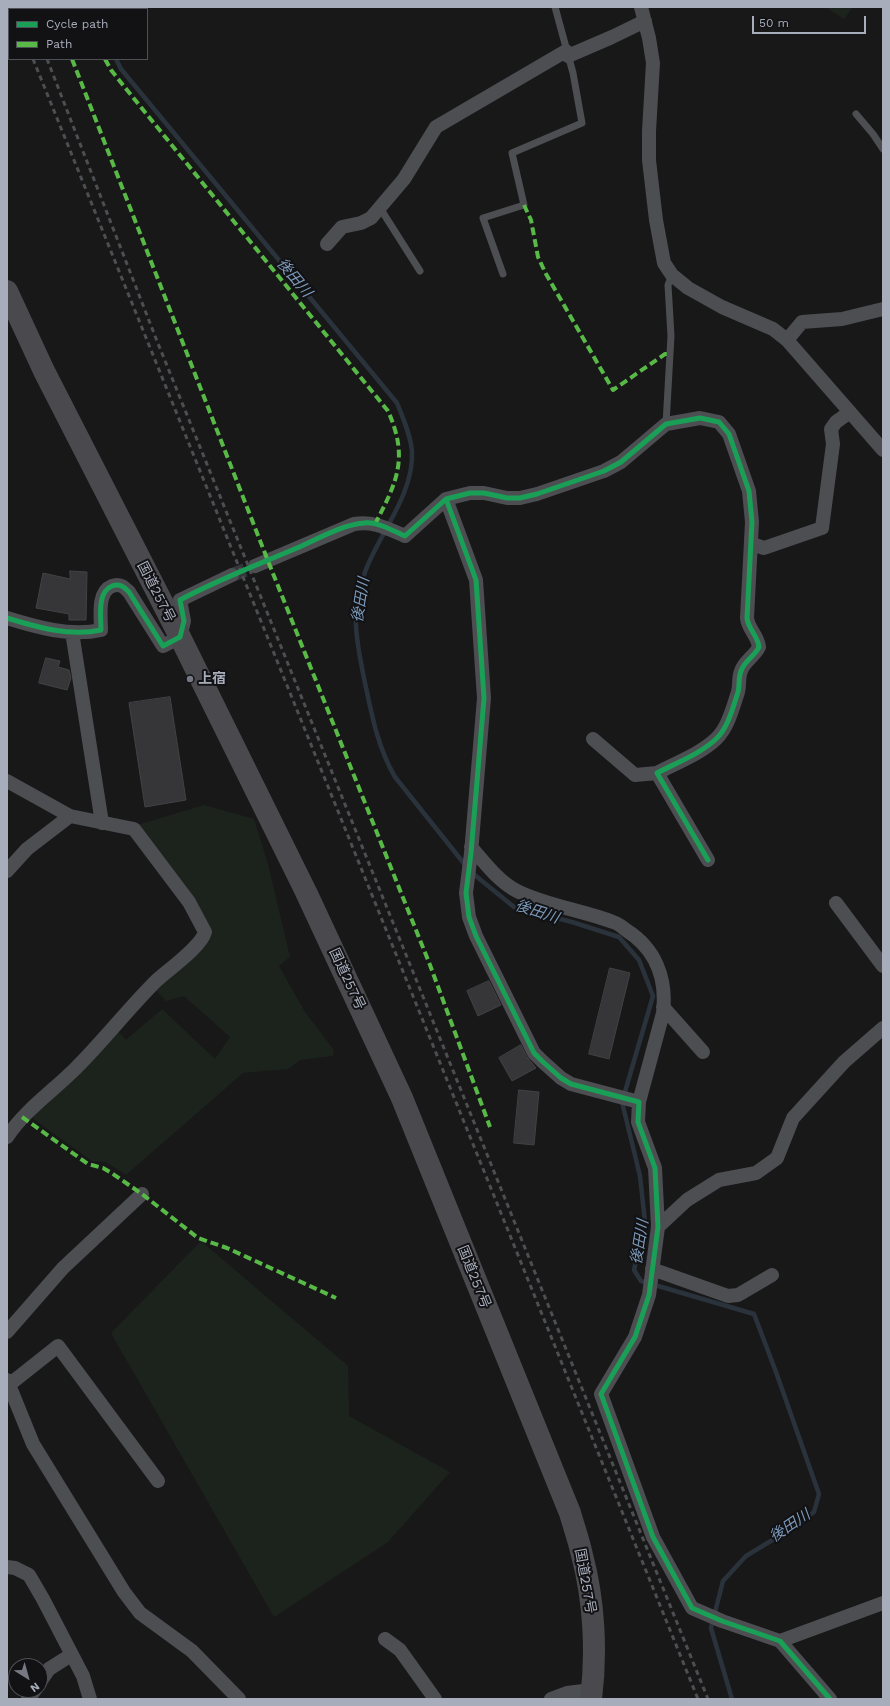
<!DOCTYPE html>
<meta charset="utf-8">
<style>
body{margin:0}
#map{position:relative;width:890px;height:1706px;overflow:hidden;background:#181819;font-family:"Work Sans",sans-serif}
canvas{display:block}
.frame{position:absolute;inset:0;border:8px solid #a8adbb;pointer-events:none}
.legend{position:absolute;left:8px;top:8px;width:140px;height:52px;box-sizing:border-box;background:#121215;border:1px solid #4e5057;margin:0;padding:5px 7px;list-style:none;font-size:12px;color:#a8adbb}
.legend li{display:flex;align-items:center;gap:8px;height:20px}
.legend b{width:20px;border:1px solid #4e5057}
.north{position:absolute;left:8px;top:1658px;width:40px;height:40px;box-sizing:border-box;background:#121215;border:1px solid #4e5057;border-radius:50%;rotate:143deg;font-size:11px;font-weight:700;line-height:16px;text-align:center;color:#a8adbb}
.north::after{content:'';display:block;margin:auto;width:14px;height:18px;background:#767982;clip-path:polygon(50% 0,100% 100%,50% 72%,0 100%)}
.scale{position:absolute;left:752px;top:16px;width:114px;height:18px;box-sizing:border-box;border:2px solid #a8adbb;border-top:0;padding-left:5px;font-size:12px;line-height:14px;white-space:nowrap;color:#a8adbb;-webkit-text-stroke:3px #121215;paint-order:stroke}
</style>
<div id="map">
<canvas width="890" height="1706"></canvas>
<div class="frame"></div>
<ul class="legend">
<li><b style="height:5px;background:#1a9f57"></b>Cycle path</li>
<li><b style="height:5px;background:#58b947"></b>Path</li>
</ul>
<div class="north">N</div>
<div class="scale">50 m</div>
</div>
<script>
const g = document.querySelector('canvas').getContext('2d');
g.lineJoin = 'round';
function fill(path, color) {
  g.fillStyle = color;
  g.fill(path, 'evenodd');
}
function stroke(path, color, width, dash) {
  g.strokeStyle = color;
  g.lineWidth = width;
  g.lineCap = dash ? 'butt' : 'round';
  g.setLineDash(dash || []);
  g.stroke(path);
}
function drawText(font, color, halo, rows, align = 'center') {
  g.font = font + ' "Work Sans","Noto Sans JP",sans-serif';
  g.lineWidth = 4;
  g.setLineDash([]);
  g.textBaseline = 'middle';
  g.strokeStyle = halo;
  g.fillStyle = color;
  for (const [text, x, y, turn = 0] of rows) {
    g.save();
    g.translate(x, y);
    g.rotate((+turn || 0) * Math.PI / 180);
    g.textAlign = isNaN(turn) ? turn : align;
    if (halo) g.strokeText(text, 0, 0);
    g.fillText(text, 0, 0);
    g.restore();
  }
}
fill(new Path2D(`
 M825 7H853L844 19Z
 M204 805 254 819 268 864 290 957 279 966 305 1012 334 1050 333 1056 300 1060 288 1069 243 1073 126 1175 106 1162 92 1161 28 1115 117 1030 126 1040 162 1009 215 1059 230 1037 184 996 166 1001 155 989 210 930 134 826Z
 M201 1241 348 1366 349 1416 450 1472 388 1542 274 1617 111 1333Z`), '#1c231d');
stroke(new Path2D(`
 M104 7V9
 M116 59 121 69 397 403C403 418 411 436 412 452 414 494 379 534 365 572 360 588 355 609 356 626 357 645 361 664 365 683 372 716 378 748 395 777L466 866
 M471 872 514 907 572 922 619 937 639 960 653 996 622 1102 640 1176 645 1222 634 1270 641 1281 754 1314 776 1372 819 1494 814 1512 794 1527 746 1556 723 1581 711 1628 732 1699`), '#2a333c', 4.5);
const building = new Path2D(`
 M70 571 87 572 86 620H69V614L36 608 43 573 70 579Z
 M46 658 60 661 58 667 69 670 71 678 67 690 39 683Z
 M170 697 186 800 145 807 129 703Z
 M610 968 630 973 609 1059 589 1054Z
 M489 981 501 1005 478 1016 467 991Z
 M521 1045 527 1057 536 1068 512 1081 499 1058Z
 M519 1090 539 1092 534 1145 514 1143Z`);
fill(building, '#363638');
stroke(building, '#414245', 1);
stroke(new Path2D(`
 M232 575 255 566`), '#353639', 14, [14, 7]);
stroke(new Path2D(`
 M856 114 873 134 883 149
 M380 208 420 271
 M503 274 483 218 524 205 512 153 582 123 573 73 555 7
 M666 424 671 336 668 285 672 275`), '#4c4e52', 7);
stroke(new Path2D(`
 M641 7 649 38 653 63 649 131V160L656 220 664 263 672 275 688 288 722 307 773 329 787 340 883 450
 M327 244 342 227 361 223 371 218 404 179 436 127 566 51 568 56 612 37 645 21
 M787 340 802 322 842 319 883 309
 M446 499 476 580 484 698 471 853 466 893 469 917 476 936 534 1053 542 1061 561 1078 571 1084 639 1102 638 1122 655 1168 658 1227 649 1295 635 1337 601 1394 653 1537 692 1608 722 1621 780 1641 830 1699
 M752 544 764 548 822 528 833 444 831 429 836 422 850 412
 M255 566 354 524C374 521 386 528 405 536L446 499 470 493H484L507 498H520L537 494 604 471 621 462 666 424 700 418 719 422 729 434 749 491 752 522 747 618C748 629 758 636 759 647 755 656 744 661 741 671 738 678 740 685 738 692 733 707 728 728 716 739 700 754 676 763 657 773L708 860
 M7 618C36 627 70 637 101 630 101 616 97 592 112 586 120 583 124 587 129 592L163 646 180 637 184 621 180 600 232 575
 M72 632 102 823
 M593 739 635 775 657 773
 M7 781 70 816
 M471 847C485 863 498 881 517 891 547 906 582 910 613 922 618 923 622 927 626 930 656 949 667 979 663 1013L639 1102
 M7 871 27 849 70 816 134 829 189 902 205 932C201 947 169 969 156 981 128 1009 104 1040 76 1068 52 1092 26 1109 7 1137
 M836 903 883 966
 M663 1007 703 1052
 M658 1227 687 1200 719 1180 756 1173 777 1158 793 1118 844 1062 883 1028
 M652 1269 728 1296 738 1295 772 1275
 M7 1332 63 1268 142 1194
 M7 1380 33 1444 124 1592 140 1613 192 1651 239 1699
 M10 1384 58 1346 158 1481
 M7 1567 15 1568 29 1575 43 1599 83 1676 90 1699
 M385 1639 400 1650 435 1699
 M780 1641 883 1603
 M40 1682 49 1669 71 1655
 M28 1699 35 1690
 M551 1699 567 1693 592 1690`), '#4c4e52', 14);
stroke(new Path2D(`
 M7 291 44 371 180 637 306 892 402 1098 570 1513C574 1527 579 1541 582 1555 594 1600 597 1652 591 1699`), '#4a4a4e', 22);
stroke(new Path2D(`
 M11 7 12 9
 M27 7 28 9
 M33 59 698 1699
 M47 59 157 341 708 1699`), '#4c4e51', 3, [5, 4]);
stroke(new Path2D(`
 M52 7V9
 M91 7V9
 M72 59 268 561 430 965 490 1127
 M105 59 111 70 127 90 388 411C409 458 397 482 375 524
 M524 205 531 220 538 257 546 274 613 390 665 354H670
 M22 1117 88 1164 103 1168 110 1172 142 1194 198 1238 227 1248 336 1298`), '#58b947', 4, [8, 4]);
stroke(new Path2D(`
 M446 499 476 580 484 698 471 853 466 893 469 917 476 936 534 1053 542 1061 561 1078 571 1084 639 1102 638 1122 655 1168 658 1227 649 1295 635 1337 601 1394 653 1537 692 1608 722 1621 780 1641 830 1699
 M7 618C36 627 70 637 101 630 101 616 97 592 112 586 120 583 124 587 129 592L163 646 180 637 184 621 180 600C217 580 257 565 297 548 318 539 341 525 364 523 377 521 393 531 405 536L446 499 470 493H484L507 498H520L537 494 604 471 621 462 666 424 700 418 719 422 729 434 749 491 752 522 747 618C748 629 758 636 759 647 755 656 744 661 741 671 738 678 740 685 738 692 733 707 728 728 716 739 700 754 676 763 657 773L708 860`), '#1a9f57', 5);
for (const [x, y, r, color] of [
 [190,679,4,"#767982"]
]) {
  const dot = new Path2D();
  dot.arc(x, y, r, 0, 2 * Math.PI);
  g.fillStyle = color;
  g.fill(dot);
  stroke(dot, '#121215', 1.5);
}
drawText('14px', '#a8adbb', '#121215', [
 ["国道257号",156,592,63],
 ["国道257号",347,979,65],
 ["国道257号",474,1277,68],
 ["国道257号",585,1581,80]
]);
drawText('bold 14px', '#a8adbb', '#121215', [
 ["上宿",198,679]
], 'left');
drawText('italic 15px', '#7c9ab9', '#121215', [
 ["後田川",294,278,50],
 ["後田川",361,600,-81],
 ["後田川",537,912,18],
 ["後田川",640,1242,-81],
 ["後田川",790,1526,-34]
]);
</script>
